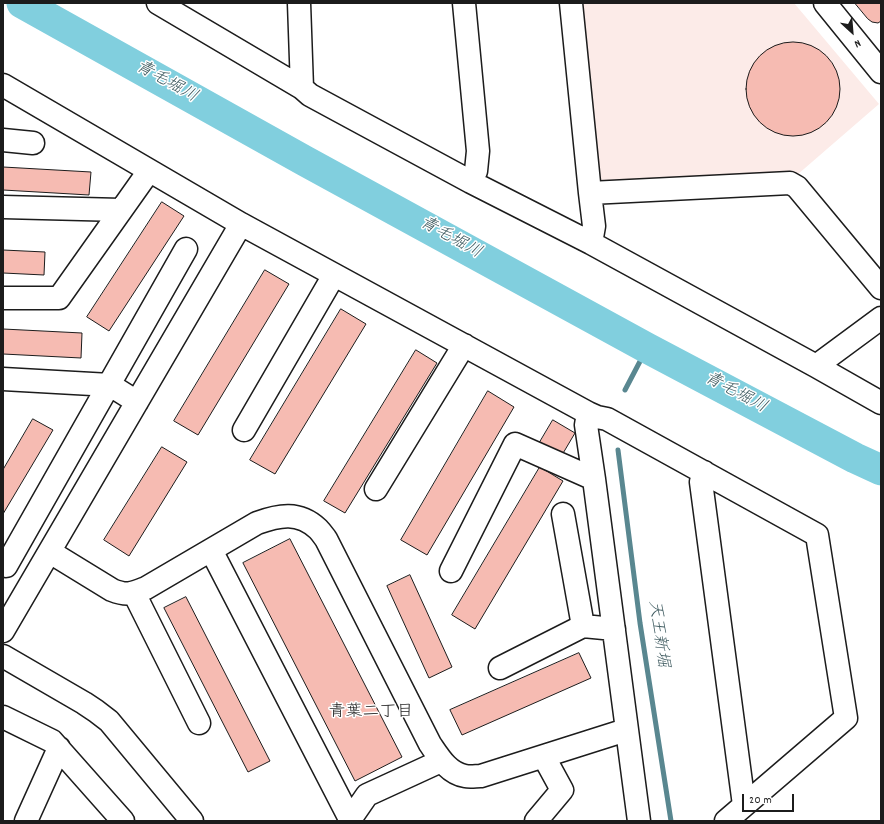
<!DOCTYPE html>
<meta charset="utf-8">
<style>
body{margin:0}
#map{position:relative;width:884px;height:824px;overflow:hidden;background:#fff;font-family:Dekko,sans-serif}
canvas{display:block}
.frame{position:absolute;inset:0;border:4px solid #1c1c1c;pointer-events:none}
.north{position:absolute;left:832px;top:12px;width:40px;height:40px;-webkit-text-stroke:3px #fff;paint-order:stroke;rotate:154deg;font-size:11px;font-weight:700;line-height:16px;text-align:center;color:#1c1c1c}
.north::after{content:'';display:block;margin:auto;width:14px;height:18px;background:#1c1c1c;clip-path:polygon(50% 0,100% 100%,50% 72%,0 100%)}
.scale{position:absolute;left:742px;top:794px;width:52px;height:18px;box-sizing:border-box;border:2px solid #1c1c1c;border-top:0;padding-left:5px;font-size:12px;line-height:14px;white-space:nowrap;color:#1c1c1c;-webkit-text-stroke:3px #fff;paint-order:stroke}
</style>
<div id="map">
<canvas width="884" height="824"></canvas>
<div class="frame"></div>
<div class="north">N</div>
<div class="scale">20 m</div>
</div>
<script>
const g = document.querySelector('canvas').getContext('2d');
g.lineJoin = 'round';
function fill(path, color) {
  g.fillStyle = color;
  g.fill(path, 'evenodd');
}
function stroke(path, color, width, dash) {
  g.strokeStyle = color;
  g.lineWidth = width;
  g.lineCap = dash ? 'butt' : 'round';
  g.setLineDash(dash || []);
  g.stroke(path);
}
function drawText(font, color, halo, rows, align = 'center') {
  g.font = font + ' Dekko,"Klee One",sans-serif';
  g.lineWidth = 3;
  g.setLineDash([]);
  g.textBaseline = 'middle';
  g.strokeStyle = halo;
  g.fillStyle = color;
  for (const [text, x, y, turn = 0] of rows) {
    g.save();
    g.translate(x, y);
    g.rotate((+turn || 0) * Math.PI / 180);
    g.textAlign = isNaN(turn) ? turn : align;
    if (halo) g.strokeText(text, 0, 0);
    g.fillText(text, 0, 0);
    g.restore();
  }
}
fill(new Path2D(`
 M577 3H794L879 104 797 175 596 183Z`), '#fcebe8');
stroke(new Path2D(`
 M625 390 647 348
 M618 450 640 623 671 821`), '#598790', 5);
stroke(new Path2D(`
 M22 3 305 161 647 348 855 458 881 470`), '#81cfde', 31);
const building = new Path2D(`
 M855 3H881V21L878 23 872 22 868 19Z
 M746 89a47 47 0 1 1 94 0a47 47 0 1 1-94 0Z
 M3 167 91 172 89 195 3 190Z
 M162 202 184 216 109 331 87 317Z
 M3 250 45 252 44 275 3 273Z
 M265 270 289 284 198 435 174 421Z
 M341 309 366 324 275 474 250 460Z
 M3 329 82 333 81 358 3 354Z
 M416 350 437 363 345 513 324 501Z
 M488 391 514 407 427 555 401 540Z
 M33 419 53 430 3 514V470Z
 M553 420 575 433 562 455 540 442Z
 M162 447 187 462 129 556 104 540Z
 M540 467 563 481 475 629 452 615Z
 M290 539 402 757 355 781 243 563Z
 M410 575 452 667 429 678 387 586Z
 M186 597 270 761 248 772 164 608Z
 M579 653 591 678 462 735 450 710Z`);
fill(building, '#f6bbb2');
stroke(building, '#1c1c1c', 1);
const minor = new Path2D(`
 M158 3 302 88 310 95 471 182 591 243 816 366 881 403
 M299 3 302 88
 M464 3 478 151 476 171 471 182
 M571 3 590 193 594 226 591 243
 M825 3 881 72
 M3 85 241 224 588 413 586 425 594 479 639 821
 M3 140 33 143
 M590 193 790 183 797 187 881 288
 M3 207 121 210
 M3 298H59L149 171
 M816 366 881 318
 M3 379 110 385 137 402
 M588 413 597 417 607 419 817 535 846 718 726 821
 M244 430 334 275
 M704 472 701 482 744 805
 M376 489 464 345
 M563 514 583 626
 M211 550 350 819 352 821
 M50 552 112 590C127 596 131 594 146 588L257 523C279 515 299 511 318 529 321 532 323 535 326 539L430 744C439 757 448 773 465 776 470 777 476 776 481 776L626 730
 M6 566 186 249
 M451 571 515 444 594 479
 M134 593 199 723
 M3 631 241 224
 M3 656 84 703 96 711 109 721 192 821
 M500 668 583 626 614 629
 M3 717 52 741 123 821
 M26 821 59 748
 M349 821 367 795 441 761
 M536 821 562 790 544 757`);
stroke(minor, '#1c1c1c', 25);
stroke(minor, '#fff', 22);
drawText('italic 17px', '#3f5b60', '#fff', [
 ["青毛堀川",166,83,29],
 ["青毛堀川",450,239,29],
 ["青毛堀川",735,394,28],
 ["天王新堀",657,634,82]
]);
drawText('17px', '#1c1c1c', '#fff', [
 ["青葉二丁目",371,714]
]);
</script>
